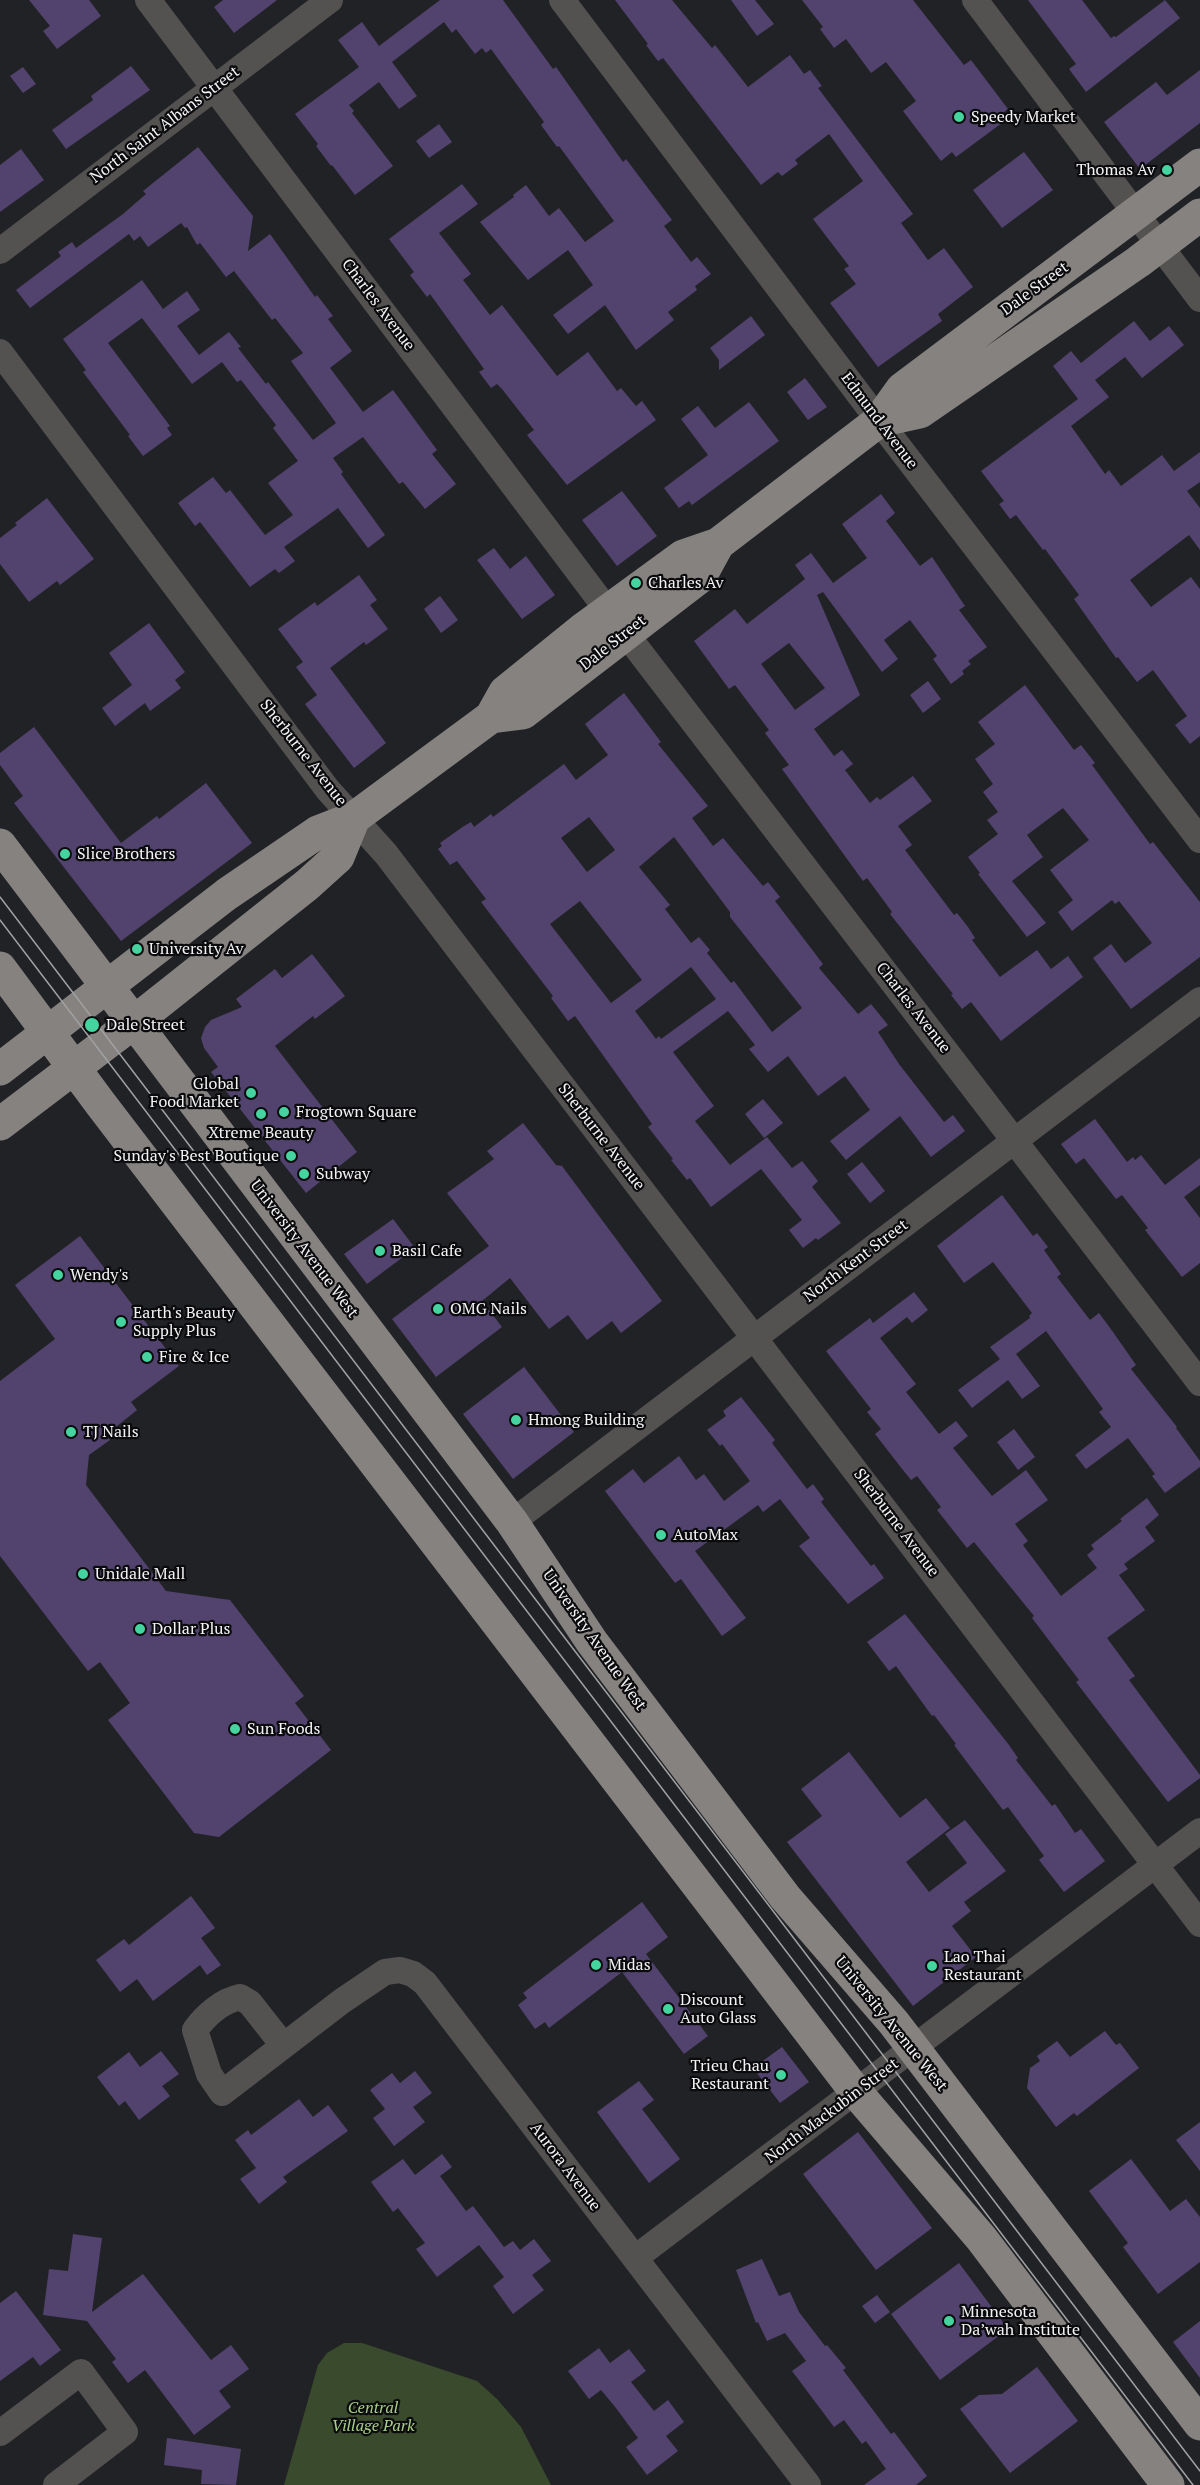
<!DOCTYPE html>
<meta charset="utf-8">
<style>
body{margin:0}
canvas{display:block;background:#212225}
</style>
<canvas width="1200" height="2485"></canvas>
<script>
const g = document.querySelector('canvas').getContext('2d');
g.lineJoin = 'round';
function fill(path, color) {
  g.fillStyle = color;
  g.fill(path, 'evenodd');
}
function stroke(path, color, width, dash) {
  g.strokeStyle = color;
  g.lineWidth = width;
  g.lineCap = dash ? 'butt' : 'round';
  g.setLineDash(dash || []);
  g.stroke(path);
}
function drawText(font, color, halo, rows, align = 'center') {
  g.font = font + ' "PT Serif",serif';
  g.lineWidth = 4.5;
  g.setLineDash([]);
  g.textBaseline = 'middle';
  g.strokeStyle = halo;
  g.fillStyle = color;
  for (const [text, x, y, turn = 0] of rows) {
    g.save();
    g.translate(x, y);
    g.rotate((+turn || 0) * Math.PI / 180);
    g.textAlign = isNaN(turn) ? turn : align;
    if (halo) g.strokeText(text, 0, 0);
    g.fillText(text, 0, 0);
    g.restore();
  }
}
fill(new Path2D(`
 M344 2343H362L477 2381 497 2399 521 2427 551 2485H284L318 2365 327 2353Z`), '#3a4a2d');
fill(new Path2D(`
 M29 0H89L101 16 57 49 43 31 50 26Z
 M223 0H277L234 33 214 7Z
 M440 0H503L553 69 556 67 623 162 626 159 672 220 664 226 691 262 697 257 711 274 695 286 697 290 668 312 674 320 636 350 605 305 568 334 553 315 593 285 568 250 528 280 480 222 514 197 513 195 526 185 549 216 559 208 585 242 614 221 559 146 557 147 541 125 544 122 491 49 486 53 482 48 475 54 456 29 452 33 444 22 392 62 417 96 399 109 379 82 349 105 354 111 352 113 393 166 355 195 332 165 331 166 316 146 318 144 295 114 359 67 338 40 362 22 379 46Z
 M615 0H672L712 48 715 45 748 87 790 55 804 74 810 70 822 86 818 88 913 214 901 223 928 260 944 248 973 287 938 314 942 321 878 367 830 303 856 284 844 269 849 266 813 219 863 181 829 134 795 160 798 164 782 176 778 172 761 185 663 58 658 61 646 45 648 44Z
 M731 0H755L774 24 757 36Z
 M802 0H913L964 65 971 60 1008 109 998 117 1002 123 956 157 952 152 941 161 903 111 916 101 886 62 871 73 846 39 834 48 820 29 823 27Z
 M1028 0H1082L1111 38 1114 36 1116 37 1165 0 1180 18 1086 92 1069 69 1076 64Z
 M131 66 150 90 66 149 52 130 93 100 91 96Z
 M23 67 36 84 23 93 10 76Z
 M1200 70V123L1140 169 1104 122 1156 82 1167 95Z
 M439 124 452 142 429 158 416 141Z
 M198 147 253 216 248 251 270 234 315 297 317 295 333 316 328 319 352 351 330 368 363 412 393 390 437 450 432 454 456 484 425 509 403 482 399 484 363 437 333 458 343 472 341 474 385 535 368 548 338 508 284 547 295 561 279 573 275 569 250 587 200 522 195 526 178 503 213 477 226 493 230 490 265 535 293 515 268 483 298 461 273 428 276 425 241 380 237 382 222 362 192 384 142 318 108 343 170 426 167 428 172 435 143 456 128 436 130 435 83 372 86 370 63 339 142 280 163 309 187 291 200 310 177 326 199 355 229 332 241 347 238 348 266 384 268 382 313 440 336 423 291 361 303 353 275 318 272 320 234 271 226 277 200 243 197 245 187 227 185 228 181 223 148 247 140 236 134 241 129 234 30 308 16 290 61 256 58 252 72 242 76 248 123 214 146 194 143 191Z
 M21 149 44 180 0 212V165Z
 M1024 152 1053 190 1002 228 973 190Z
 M462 184 478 204 439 233 471 274 463 280 490 315 502 305 557 376 588 352 617 391 621 388 636 406 642 401 656 420 567 485 527 435 534 430 502 389 497 384 491 388 479 372 484 369 430 294 427 297 410 275 414 272 389 239Z
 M751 316 765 335 719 370V360L710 348Z
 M1134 321 1150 341 1169 326 1184 345 1142 378 1125 357 1095 380 1109 397 1071 426 1105 474 1109 470 1121 486 1162 455 1174 471 1200 452V482L1187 491 1200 508V550L1189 535 1130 580 1151 607 1191 577 1200 589V736L1190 744 1175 725 1187 716 1153 670 1137 682 1118 657 1116 658 1074 599 1079 595 1045 549 1043 550 1016 515 1010 519 999 504 1004 501 981 471 1078 399 1053 366 1071 351 1081 363Z
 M805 378 827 407 808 420 787 392Z
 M749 402 779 441 692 505 689 501 679 508 664 488 708 455 681 419 698 406 715 428Z
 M622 491 657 536 617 566 582 520Z
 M881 494 895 513 886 521 920 566 932 557 965 606 959 610 987 647 968 661 971 664 962 671 964 674 951 684 933 659 937 656 910 620 884 640 898 659 882 672 823 592 817 595 860 695 814 729 834 756 842 750 853 764 845 770 870 803 877 797 880 800 913 776 932 801 898 826 912 845 905 850 954 915 957 913 968 927 975 938 972 940 1000 977 1037 950 1051 969 1068 956 1083 977 1001 1041 971 1002 962 1009 951 995 953 994 890 914 892 912 867 878 863 881 782 769 789 765 765 733 769 730 735 685 729 689 694 641 735 609 747 624 805 579 795 565 811 553 833 583 867 558 842 524ZM789 643 825 688 795 710 761 664Z
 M47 498 94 559 60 585 57 581 29 602 0 564V538L17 525 15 523Z
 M494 548 510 569 526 556 555 595 522 619 477 560Z
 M359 575 377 600 370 605 388 629 366 645 364 642 330 668 386 743 354 768 305 704 317 695 296 667 303 662 278 629 315 602 317 606Z
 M440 596 458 620 441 633 424 609Z
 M149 623 185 672 175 680 181 688 150 711 145 703 115 726 102 708 132 685 109 653Z
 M928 681 941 699 923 713 910 695Z
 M1025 685 1074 750 1081 745 1095 763 1092 765 1150 844 1153 842 1200 902V957L1131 1009 1093 958 1111 944 1125 963 1152 943 1119 901 1115 904 1112 900 1072 931 1058 912 1073 900 1050 870 1089 840 1063 808 1027 835 1043 857 1012 881 1046 923 1027 937 978 874 980 873 968 857 998 834 987 820 998 812 983 792 993 784 975 759 995 744 978 722Z
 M624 693 661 742 658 744 708 806 692 818 713 846 723 838 763 886 768 882 780 897 775 901 823 964 819 968 858 1014 871 1004 888 1025 878 1032 899 1064 944 1122 953 1115 965 1131 931 1157 900 1116 846 1160 830 1141 870 1110 845 1076 818 1096 788 1056 768 1072 749 1049 755 1045 728 1011 673 1052 714 1106 695 1121 730 1165 767 1137 792 1168 802 1161 818 1181 812 1187 841 1223 818 1240 816 1238 803 1248 789 1230 802 1220 761 1169 711 1207 690 1178 687 1180 671 1160 673 1159 648 1127 652 1124 575 1016 568 1021 551 998 553 996 481 902 486 899 457 861 450 865 438 849 442 846 440 843 464 826 471 822 474 827 491 814 493 817 564 764 576 780 608 755 585 724ZM589 817 615 850 587 872 561 838ZM674 837 730 912V917L802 1008 772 1032 734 981 731 983 707 953 710 950 699 937 691 943 665 909 670 905 639 867ZM580 901 642 980 611 1003 550 924ZM691 967 716 999 661 1039 659 1036 656 1039 635 1011Z
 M34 727 121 843 157 816 159 819 206 783 252 843 121 941 14 803 23 796 0 765V753Z
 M312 954 345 996 315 1019 313 1016 275 1046 357 1152 306 1193 211 1072 218 1067 204 1048 201 1038 205 1027 211 1020 242 1007 236 999 275 969 282 978Z
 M763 1099 783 1123 764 1138 745 1114Z
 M1095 1119 1127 1162 1133 1157 1135 1160 1141 1155 1165 1185 1200 1158V1185L1184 1197 1200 1218V1263L1182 1277 1145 1230 1148 1228 1122 1195 1116 1199 1084 1158 1076 1164 1061 1144Z
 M523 1123 556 1165 562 1166 662 1301 621 1333 612 1321 587 1340 568 1315 549 1329 510 1278 482 1301 502 1327 436 1377 392 1319 489 1246 447 1193 494 1159 487 1151Z
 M862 1162 885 1191 870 1203 847 1174Z
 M1002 1195 1033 1236 1037 1233 1048 1247 1044 1250 1061 1274 1057 1277 1090 1320 1099 1313 1113 1332 1136 1365 1131 1369 1177 1427 1176 1428 1200 1461V1467L1165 1493 1152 1476 1155 1474 1128 1438 1086 1469 1075 1455 1111 1427 1099 1412 1103 1409 1046 1331 1016 1354 1040 1386 1022 1399 1008 1380 972 1408 958 1390 1000 1359 990 1347 1030 1318 1029 1316 1032 1313 993 1262 964 1283 937 1246Z
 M393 1219 415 1248 367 1284 344 1254Z
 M80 1236 179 1366 131 1402 137 1410 106 1435 110 1440 89 1455 86 1485 166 1591 230 1600 304 1696 295 1703 331 1750 219 1837 194 1833 108 1720 130 1703 100 1662 88 1671 0 1556V1381L55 1339 15 1285Z
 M914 1292 928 1310 912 1323 907 1317 880 1338 916 1384 906 1392 939 1434 956 1421 968 1436 953 1448 992 1496 1026 1470 1048 1500 1015 1524 1028 1541 1023 1545 1061 1596 1097 1568 1087 1555 1094 1549 1091 1545 1122 1521 1120 1519 1147 1498 1159 1515 1145 1527 1155 1541 1124 1564 1128 1569 1119 1575 1145 1610 1107 1638 1135 1676 1129 1680 1200 1775V1778L1168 1802 1076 1682 1079 1680 1032 1618 1034 1616 974 1542 967 1548 937 1510 941 1507 917 1476 911 1480 899 1465 875 1434 881 1429 867 1412 871 1409 826 1351 870 1318 873 1323Z
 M524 1367 574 1432 513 1479 463 1414Z
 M741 1397 775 1440 772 1443 807 1489 813 1484 824 1499 821 1502 856 1547 871 1566 874 1564 884 1578 848 1604 799 1546 810 1538 780 1499 763 1512 758 1505 695 1551 746 1618 722 1636 681 1579 675 1583 605 1491 633 1469 644 1483 679 1456 696 1480 704 1474 724 1501 750 1481 722 1444 720 1446 707 1430 726 1416 723 1411Z
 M1014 1429 1035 1457 1018 1470 997 1442Z
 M905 1614 1009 1745 1018 1758 1016 1760 1052 1806 1055 1804 1075 1833 1081 1829 1105 1861 1064 1892 1039 1860 1044 1856 1008 1807 1003 1810 954 1745 956 1744 934 1715 932 1716 896 1666 889 1671 867 1642Z
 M849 1752 900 1818 926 1798 950 1828 906 1862 929 1892 967 1863 945 1834 965 1820 1006 1871 964 1902 971 1911 952 1926 976 1957 913 2006 787 1842 822 1816 801 1789Z
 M191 1896 215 1928 201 1938 221 1965 207 1975 200 1965 153 2001 137 1979 120 1992 96 1960 124 1939 129 1945Z
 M642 1902 668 1937 646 1954 708 2036 684 2054 622 1972 549 2028 545 2022 535 2029 518 2005 527 1998 523 1993Z
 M1105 2031 1116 2045 1120 2043 1139 2068 1077 2116 1074 2113 1056 2127 1027 2088 1030 2068 1040 2061 1037 2056 1057 2041 1070 2057Z
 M782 2047 809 2082 780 2103 753 2068Z
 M161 2051 179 2074 162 2086 170 2096 139 2120 125 2101 119 2106 97 2077 129 2052 140 2067Z
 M415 2071 432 2093 413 2107 425 2122 394 2146 373 2118 385 2109 370 2090 392 2073 400 2083Z
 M639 2081 654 2100 642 2109 680 2159 649 2183 597 2112Z
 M299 2099 313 2117 328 2105 348 2131 283 2177 287 2182 259 2204 240 2179 256 2168 235 2140 248 2130 251 2135Z
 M1200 2122V2171L1176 2140Z
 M858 2132 932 2228 876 2270 803 2174Z
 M442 2154 452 2167 440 2176 466 2211 473 2206 504 2247 513 2241 520 2250 534 2239 551 2261 532 2275 544 2290 513 2314 493 2286 504 2277 479 2245 437 2277 416 2249 425 2243 398 2208 393 2212 371 2182 403 2159 415 2175Z
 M1131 2159 1170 2211 1186 2199 1200 2217V2262L1158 2294 1123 2247 1128 2243 1089 2191Z
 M73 2234 102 2238 92 2312 143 2274 211 2360 231 2345 249 2369 219 2391 231 2407 194 2435 145 2370 128 2383 112 2362 116 2359 87 2321 43 2315 49 2269 68 2271Z
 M762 2259 779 2296 790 2292 799 2312 825 2346 827 2345 846 2368 843 2370 891 2434 894 2432 927 2476 916 2485H864L886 2469 866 2441 862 2444 844 2420 834 2427 792 2371 806 2361 785 2333 767 2341 758 2322 756 2323 736 2270Z
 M959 2263 1008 2329 940 2380 891 2314Z
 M16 2291 61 2350 40 2366 33 2357 0 2381V2303Z
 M877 2295 890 2312 875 2323 862 2306Z
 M1200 2321V2378L1173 2342Z
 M599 2348 610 2363 629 2349 646 2371 631 2382 654 2411 668 2400 684 2422 666 2436 678 2451 647 2475 626 2447 638 2438 616 2408 601 2390 589 2399 568 2371Z
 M1037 2367 1078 2421 1010 2473 960 2409 979 2395 1002 2394Z
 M167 2438 241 2449 236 2485 201 2484 202 2470 164 2465Z`), '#51426e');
stroke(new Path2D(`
 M148 0 608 611
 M562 0 879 421 1200 840
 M975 0 1200 299
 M0 251 330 0
 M0 352 328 790 386 854 1200 1924
 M626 634 1200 1383
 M512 1522 1200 1000
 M283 2045 250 2003 240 1997C222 2001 206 2015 195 2030L209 2074 222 2093 342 2001 385 1972 400 1970 413 1974 425 1983 808 2485
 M635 2258 1200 1831
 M0 2433 81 2372 125 2432 56 2485`), '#545251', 26);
stroke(new Path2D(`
 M879 421 920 412 1138 262 1200 215
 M491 717 523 713 700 577 718 544 879 421 902 389 1200 165
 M0 845 512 1522 592 1642 785 1897 894 2023 1200 2424
 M0 968 100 1103 856 2092 981 2238 1168 2485
 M0 1069 227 894 318 832 354 818 491 717 505 692 583 629 683 556 718 544
 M0 1124 133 1023 307 885 338 857 354 818`), '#868280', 33);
stroke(new Path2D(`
 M0 897 1200 2471
 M0 920 1193 2485`), '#a0a1a3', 1.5);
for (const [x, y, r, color] of [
 [959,117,6,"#45d49f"],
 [1167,170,6,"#45d49f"],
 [636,583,6,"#45d49f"],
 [65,854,6,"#45d49f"],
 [137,949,6,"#45d49f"],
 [92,1025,8,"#45d49f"],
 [251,1093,6,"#45d49f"],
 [284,1112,6,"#45d49f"],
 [261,1114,6,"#45d49f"],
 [291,1156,6,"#45d49f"],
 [304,1174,6,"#45d49f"],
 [380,1251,6,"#45d49f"],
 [58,1275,6,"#45d49f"],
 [438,1309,6,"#45d49f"],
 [121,1322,6,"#45d49f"],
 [147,1357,6,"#45d49f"],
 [516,1420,6,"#45d49f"],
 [71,1432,6,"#45d49f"],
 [661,1535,6,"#45d49f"],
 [83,1574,6,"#45d49f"],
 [140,1629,6,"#45d49f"],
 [235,1729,6,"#45d49f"],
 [596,1965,6,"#45d49f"],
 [932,1966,6,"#45d49f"],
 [668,2009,6,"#45d49f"],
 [781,2075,6,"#45d49f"],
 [949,2321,6,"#45d49f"]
]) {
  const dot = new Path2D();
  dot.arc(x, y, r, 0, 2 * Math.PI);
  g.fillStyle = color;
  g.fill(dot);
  stroke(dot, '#0b0b0d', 2);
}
drawText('16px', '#f4f4f6', '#0b0b0d', [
 ["Speedy Market",971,117],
 ["Thomas Av",1155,170,"right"],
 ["Charles Av",648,583],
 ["Slice Brothers",77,854],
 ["University Av",149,949],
 ["Dale Street",106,1025],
 ["Global",239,1084,"right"],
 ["Food Market",239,1102,"right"],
 ["Frogtown Square",296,1112],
 ["Xtreme Beauty",261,1133,"center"],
 ["Sunday's Best Boutique",279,1156,"right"],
 ["Subway",316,1174],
 ["Basil Cafe",392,1251],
 ["Wendy's",70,1275],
 ["OMG Nails",450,1309],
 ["Earth's Beauty",133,1313],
 ["Supply Plus",133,1331],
 ["Fire & Ice",159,1357],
 ["Hmong Building",528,1420],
 ["TJ Nails",83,1432],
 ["AutoMax",673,1535],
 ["Unidale Mall",95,1574],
 ["Dollar Plus",152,1629],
 ["Sun Foods",247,1729],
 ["Lao Thai",944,1957],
 ["Restaurant",944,1975],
 ["Midas",608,1965],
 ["Discount",680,2000],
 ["Auto Glass",680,2018],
 ["Trieu Chau",769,2066,"right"],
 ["Restaurant",769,2084,"right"],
 ["Minnesota",961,2312],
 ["Da’wah Institute",961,2330]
], 'left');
drawText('16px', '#f4f4f6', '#0b0b0d', [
 ["North Saint Albans Street",165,125,-37],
 ["Dale Street",1035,289,-36],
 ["Charles Avenue",378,305,53],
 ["Edmund Avenue",879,421,53],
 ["Dale Street",613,643,-38],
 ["Sherburne Avenue",303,753,52],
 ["Charles Avenue",913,1008,52],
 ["Sherburne Avenue",601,1137,52],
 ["University Avenue West",304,1249,53],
 ["North Kent Street",856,1261,-37],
 ["Sherburne Avenue",896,1523,53],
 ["University Avenue West",594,1640,55],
 ["University Avenue West",891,2024,51],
 ["North Mackubin Street",832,2111,-37],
 ["Aurora Avenue",565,2167,53]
]);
drawText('italic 16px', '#a8cf88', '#0b0b0d', [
 ["Central",373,2408],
 ["Village Park",373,2426]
]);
</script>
